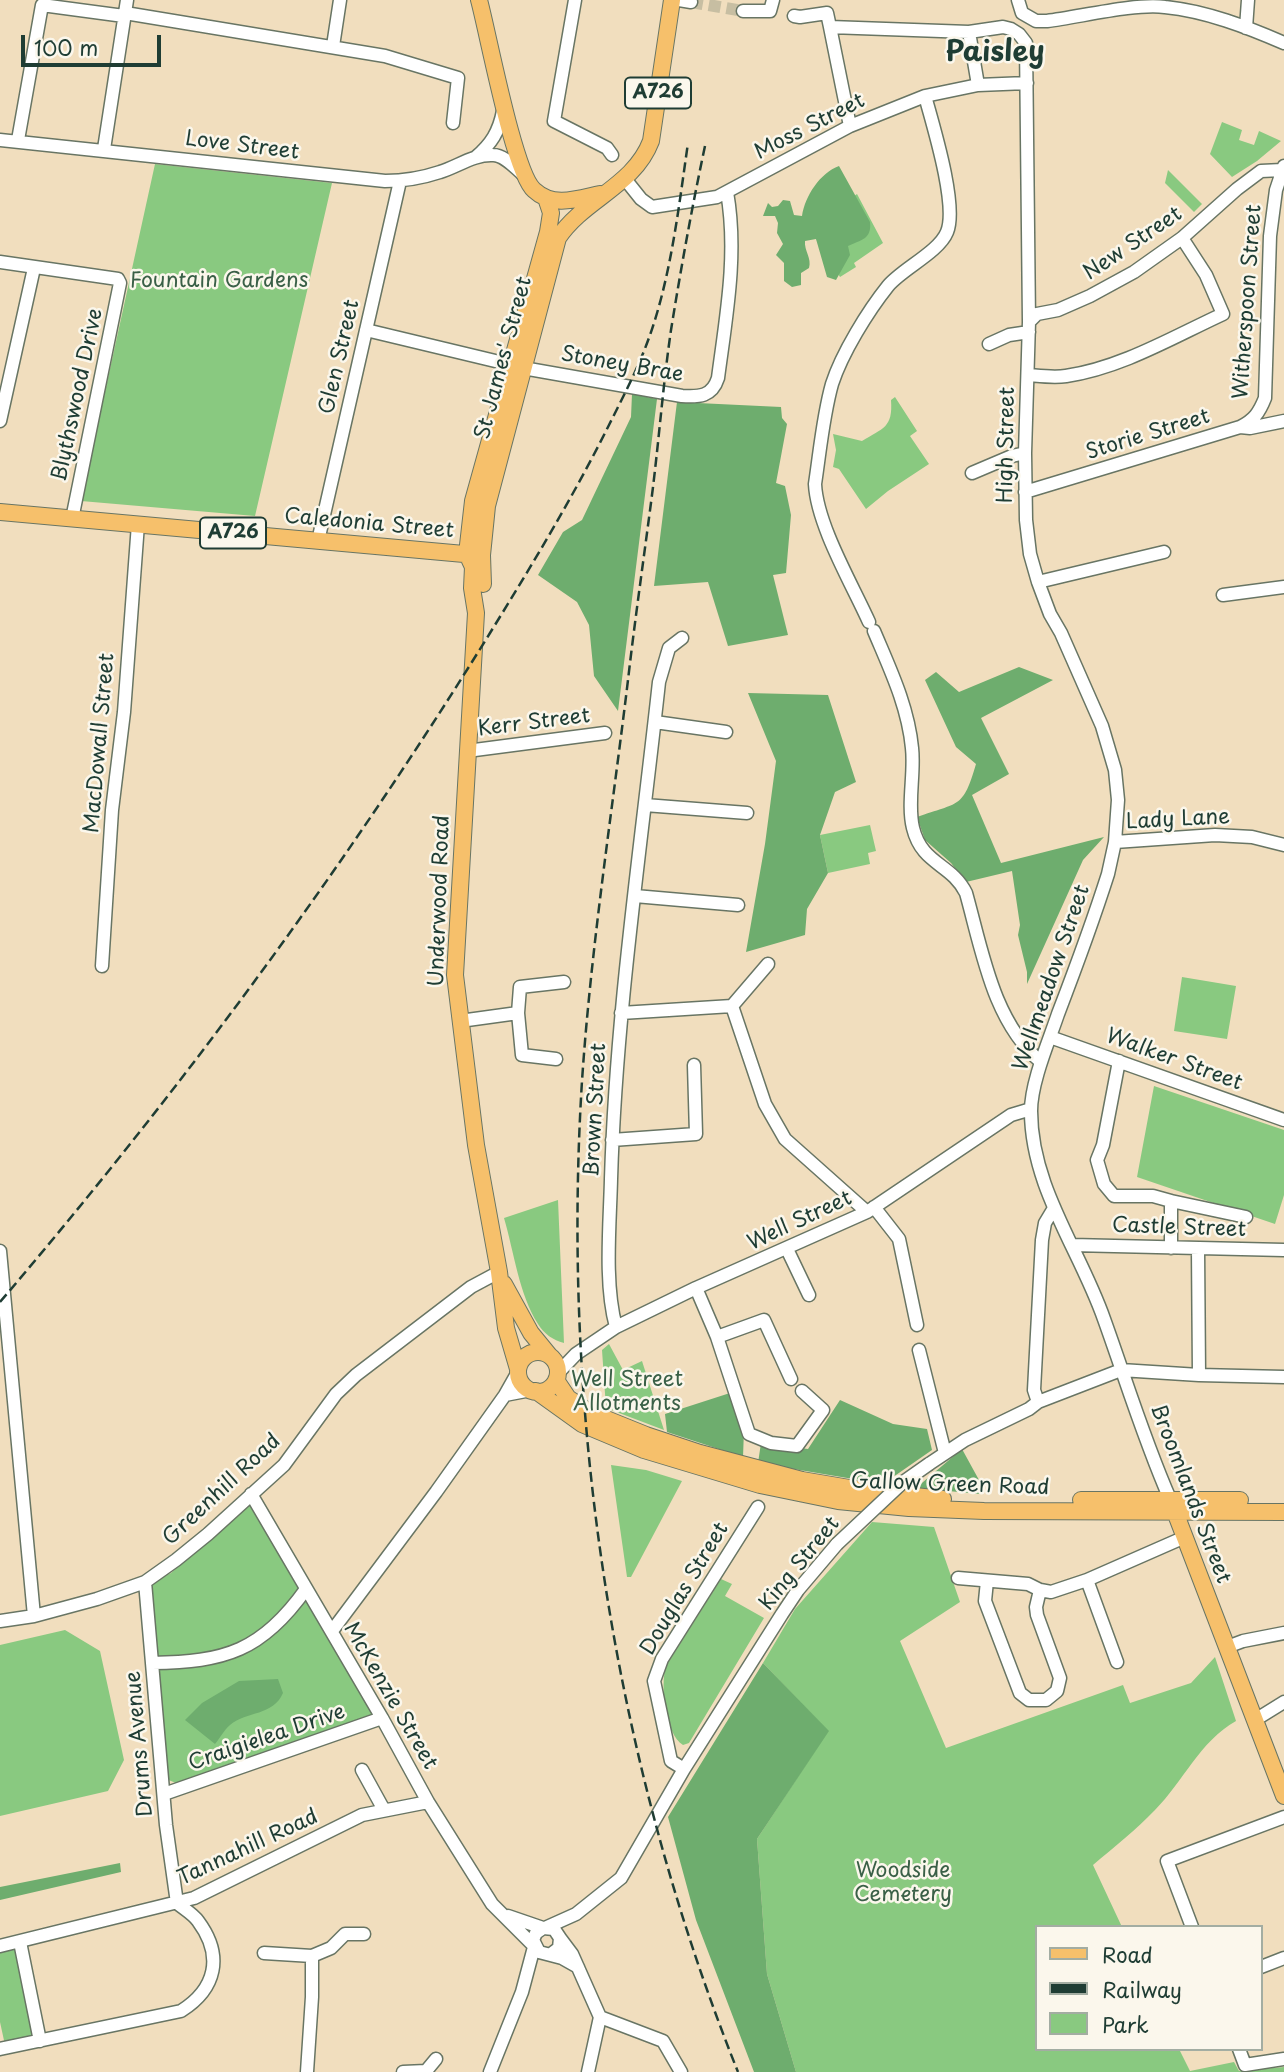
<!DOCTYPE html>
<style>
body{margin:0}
#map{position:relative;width:1284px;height:2072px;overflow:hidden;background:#f1debe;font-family:"Playpen Sans",sans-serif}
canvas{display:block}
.legend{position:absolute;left:1035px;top:1925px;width:228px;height:126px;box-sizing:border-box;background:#fbf7ec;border:2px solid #a3ada2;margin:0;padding:9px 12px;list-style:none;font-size:21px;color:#1f3d34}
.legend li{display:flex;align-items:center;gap:14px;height:35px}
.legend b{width:35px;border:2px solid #a3ada2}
.scale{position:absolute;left:21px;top:35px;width:140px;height:32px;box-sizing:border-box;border:4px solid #1f3d34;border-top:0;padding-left:9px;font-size:21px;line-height:24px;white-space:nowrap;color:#1f3d34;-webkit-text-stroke:5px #fbf7ec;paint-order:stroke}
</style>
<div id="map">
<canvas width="1284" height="2072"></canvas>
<ul class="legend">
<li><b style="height:9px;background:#f6c06b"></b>Road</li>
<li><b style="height:9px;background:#1f3d34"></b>Railway</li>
<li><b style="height:19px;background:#89c980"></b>Park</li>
</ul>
<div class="scale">100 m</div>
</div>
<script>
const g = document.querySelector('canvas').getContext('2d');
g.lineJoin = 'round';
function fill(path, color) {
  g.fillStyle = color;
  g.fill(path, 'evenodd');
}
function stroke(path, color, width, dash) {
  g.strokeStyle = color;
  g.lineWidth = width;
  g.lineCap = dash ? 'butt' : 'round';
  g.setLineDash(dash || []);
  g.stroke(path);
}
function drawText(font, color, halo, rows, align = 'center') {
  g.font = font + ' "Playpen Sans",sans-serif';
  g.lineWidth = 5;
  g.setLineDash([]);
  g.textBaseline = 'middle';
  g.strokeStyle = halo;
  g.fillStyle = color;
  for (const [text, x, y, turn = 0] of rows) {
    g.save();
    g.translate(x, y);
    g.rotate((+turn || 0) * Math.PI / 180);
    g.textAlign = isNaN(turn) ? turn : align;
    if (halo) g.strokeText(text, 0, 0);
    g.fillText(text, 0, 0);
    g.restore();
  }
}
fill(new Path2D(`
 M1222 122 1242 130 1239 140 1254 145 1259 131 1281 141 1257 161 1232 177 1210 154Z
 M155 164 332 183 255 516 81 501Z
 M1168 170 1202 204 1194 212 1165 183Z
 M857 194 883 243 854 263 856 267 840 277 816 239 823 218Z
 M895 397 917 431 910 436 929 464 888 491 866 509 839 469 833 467 836 450 833 434 862 441C883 428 893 428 891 400Z
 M870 825 876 851 868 853 870 864 828 873 820 835Z
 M1182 977 1236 986 1227 1039 1174 1031Z
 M1154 1086 1284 1130V1195L1275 1224 1137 1177Z
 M558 1200 564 1343C553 1340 544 1334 538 1324 519 1294 514 1252 504 1218Z
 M609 1344 623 1370 642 1361 664 1430 606 1408 602 1350Z
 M611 1465 646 1470 682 1481 631 1577H627Z
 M250 1502 374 1715 176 1783 166 1779 148 1584 171 1573Z
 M872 1522 934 1527 960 1602 900 1641 946 1748 1123 1685 1130 1703 1191 1683 1215 1657 1236 1721C1200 1741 1183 1782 1155 1810 1136 1830 1114 1847 1093 1865L1122 1927H1037V2049H1179L1190 2071 1234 2062 1239 2071 1284 2067V2072H796L767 1974 757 1839 828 1731 763 1663 795 1609Z
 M721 1579 732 1584 725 1596 764 1618 689 1743 683 1745C665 1734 660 1684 666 1666Z
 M65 1630 100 1651 124 1760 108 1791 0 1816V1645Z
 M17 1946 36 2038 5 2045 0 2022V1950Z`), '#89c980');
fill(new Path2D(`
 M839 166 870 222C872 239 861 240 848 246L850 255 836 280 827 277 816 239 805 241C804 251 812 258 809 268L801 273V285L792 287 784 281V263L776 255 783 244 777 233 778 223 775 216H763L768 203 772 207 778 206 783 200 790 201 794 215 802 216C805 196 820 173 839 166Z
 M632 394 657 399 618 711 594 676 589 625 577 602 538 575 563 532 582 520 631 417Z
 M677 402 781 407 782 418 787 424 776 483 785 486 791 515 786 573 773 575 788 635 728 646 708 582 654 586Z
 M1019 667 1053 680 981 718 1009 774 972 795 1001 863 1104 837 1083 860 1027 984V972L1018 935 1020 925 1012 871 966 882 951 863 925 840 917 817C959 802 963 809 976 764L956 747 925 680 936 672 959 692Z
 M748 693 828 695 856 782 835 792 820 835 828 873 807 909 805 935 746 952 765 844 776 761Z
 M730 1393 744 1430 743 1457 667 1432 665 1414Z
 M840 1400 893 1424 927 1429 932 1450 883 1484 758 1463 761 1443 808 1449Z
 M962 1449 979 1480 980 1494 916 1488Z
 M763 1663 829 1731 757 1839 767 1974 796 2072H754L696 1920 668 1817Z
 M278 1679 283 1693C273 1716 247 1711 230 1725 224 1730 220 1738 215 1744L185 1720 202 1703 239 1681Z
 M120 1863 121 1872 0 1900V1887Z`), '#6ead6e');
stroke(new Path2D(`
 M691 2 743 11`), '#c7bea2', 12, [12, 6]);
const minor = new Path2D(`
 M575 0 554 121 607 148 612 155
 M679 0 691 2
 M1018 0 1022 13 1036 21H1047C1080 17 1135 3 1165 7 1206 11 1247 27 1284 43
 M743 11H770L773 0
 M125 13 385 56 458 78 453 123
 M794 16 800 17 827 13 830 27 969 32 1003 27 1011 29 1019 34 1026 43 1029 322 1025 453 1026 520 1030 554 1038 582 1050 614 1061 633 1102 726 1115 770 1118 800 1115 842 1108 874C1093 921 1076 967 1058 1014 1049 1041 1031 1082 1031 1111 1031 1187 1080 1250 1104 1319 1126 1380 1144 1440 1170 1499
 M830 27 850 126
 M1246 28 1248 0
 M969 32 978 85
 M333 46 340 0
 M0 140 385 181C404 181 422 178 440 172 457 167 474 154 493 155 505 155 516 169 525 176
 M18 140 42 5 124 16
 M104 149 127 0
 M476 157C491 144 499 132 503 111
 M625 179 641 199 652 207 717 197 850 126 925 96 978 85 1027 83
 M0 262 118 279 120 283 72 519
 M1029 322 1037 314 1058 310 1090 296 1134 272 1182 238 1237 189 1261 171 1282 170
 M366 330 512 365
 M989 344 1009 335 1029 332
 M523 368 682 396C699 397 712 397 718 378 726 317 738 254 727 192
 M1028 375C1040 376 1054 378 1066 376 1121 368 1173 337 1223 314L1206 275 1182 238
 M0 421 34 268
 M1240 427C1254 420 1259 413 1265 398L1270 236 1276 190 1284 166
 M972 473 1012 456 1025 453
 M1025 492 1240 427 1250 428 1284 421
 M318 541 400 181
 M1038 582 1164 552
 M1223 595 1284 587
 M869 622C852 584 817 525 815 484 820 451 823 416 832 384 842 353 868 311 888 286 902 269 939 252 947 232 958 206 933 125 925 96
 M874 631C890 669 908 706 912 748 915 773 907 804 913 828 922 865 951 863 966 893 982 950 993 1022 1041 1062
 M655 722 726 732
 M467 751 605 733
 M645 805 747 813
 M1115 842 1215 835 1252 837 1284 845
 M635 896 738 905
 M768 964 732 1006 765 1104 785 1139 867 1212
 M102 966 112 810 124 712 138 524
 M518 1013 522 1055 556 1059
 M621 1013 732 1006
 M460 1021 518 1013 520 987 564 982
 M1050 1037 1284 1120
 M1119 1061 1103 1145 1097 1160 1104 1184 1114 1196H1153L1171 1201V1248
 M612 1140 696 1134 694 1065
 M1171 1201 1246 1217
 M874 1207 899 1239 917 1325
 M1072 1245 1284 1250
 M787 1249 809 1295
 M1198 1249 1199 1375
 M0 1251 34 1616
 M696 1288 717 1337 749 1434 771 1443 797 1446 823 1410 802 1391
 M616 1327C604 1284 610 1224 611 1179 616 1013 641 847 659 682L669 648 682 638
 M717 1337 764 1320 791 1379
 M919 1350 945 1453
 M557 1374 576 1354 616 1327 696 1288 867 1212 1011 1115 1031 1109
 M505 1395 531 1390
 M1038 1402 1034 1390 1042 1240 1045 1223 1054 1208
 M929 1464 965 1440 1029 1409 1038 1402 1121 1370 1199 1375 1284 1377
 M251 1494 382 1718 428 1802 492 1904 533 1945
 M958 1578 1028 1584 1040 1590 1051 1592 1087 1580 1185 1537
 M1087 1580 1117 1662
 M987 1581 985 1601 1020 1693 1029 1700H1046L1057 1691 1060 1678 1037 1615 1036 1607 1040 1590
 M145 1582 166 1825 177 1903
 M0 1621 34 1616 97 1599 145 1582 176 1560 208 1534 284 1465 336 1394 356 1375 471 1287 499 1272
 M332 1631 436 1492 505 1395 518 1372
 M1227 1647 1243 1641 1284 1633
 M152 1663C225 1662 262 1651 306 1589
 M1255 1720 1284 1702
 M684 1769 671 1761 654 1681 662 1659 758 1507
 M362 1770 384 1810
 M164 1794 382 1718
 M508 1916 543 1928
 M547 1927 576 1914 621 1878 684 1769 782 1614 798 1590 837 1544
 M1192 1927 1167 1861 1284 1817
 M560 1938 572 1954 600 2017 588 2072
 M20 1942 40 2041
 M0 1946 194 1898 362 1815 428 1802
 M264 1953 312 1956V1997L307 2072
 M551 1954 559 1948 560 1938 554 1929 543 1928 536 1933 533 1940 539 1952 562 1958 578 1967
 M312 1956 331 1948 345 1934H364
 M1261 1967 1284 1958
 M600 2017 663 2041 681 2072
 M0 2049 181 2011C216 1989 224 1956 198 1921 193 1914 184 1909 177 1903
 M1239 2049 1245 2065 1284 2059
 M403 2072 426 2071 436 2059
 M490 2072 522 1992 534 1947`);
const major = new Path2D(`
 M479 0C488 33 514 173 534 190 553 208 577 199 600 194
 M0 512 475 555
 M467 554 473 567 472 588 476 613 455 975 476 1145 499 1272 506 1328 518 1369
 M467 554 473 501 548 232 551 213 546 198
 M483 584 482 555 487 506 558 238C584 199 634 186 651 141L672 0
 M504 1284 531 1333 549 1355
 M518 1372a20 20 0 1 1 40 0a20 20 0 1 1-40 0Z
 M556 1380 568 1398 589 1412 646 1435 700 1453 802 1480 867 1491 943 1499
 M536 1391 582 1424 644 1450 760 1485 838 1501 909 1508 984 1511 1284 1512
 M1081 1500H1240
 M1172 1504 1284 1796`);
stroke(minor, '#687564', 15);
stroke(major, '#687564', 18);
stroke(minor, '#fff', 12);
stroke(major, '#f6c06b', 16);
stroke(new Path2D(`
 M705 146C692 207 681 268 671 330 663 385 659 440 652 495 644 557 635 619 628 680 612 813 591 947 582 1081 561 1415 613 1760 738 2072
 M0 1302C180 1091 344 869 490 633 532 565 573 497 609 425 621 401 634 376 644 351 670 286 678 212 688 143`), '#1f3d34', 2.5, [10, 5]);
const minorBridge = new Path2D(`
 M837 1544 902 1483 929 1464`);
stroke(minorBridge, '#687564', 15, []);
stroke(minorBridge, '#fff', 12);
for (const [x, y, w] of [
 [658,93,66],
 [233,533,66]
]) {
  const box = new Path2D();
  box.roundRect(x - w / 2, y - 15.5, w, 31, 5);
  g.fillStyle = '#fbf7ec';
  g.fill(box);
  stroke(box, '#1f3d34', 2);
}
drawText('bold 19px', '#1f3d34', null, [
 ["A726",658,93],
 ["A726",233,533]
]);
drawText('21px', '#1f3d34', '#fbf7ec', [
 ["Moss Street",810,127,-27],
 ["Love Street",242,146,7],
 ["New Street",1133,244,-34],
 ["Witherspoon Street",1248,302,-86],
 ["Glen Street",340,357,-77],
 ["St James' Street",504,358,-75],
 ["Stoney Brae",622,365,10],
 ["Blythswood Drive",78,395,-78],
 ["Storie Street",1148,435,-17],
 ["High Street",1007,445,-89],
 ["Caledonia Street",369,524,5],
 ["Kerr Street",534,723,-7],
 ["MacDowall Street",100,743,-85],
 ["Lady Lane",1178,820,-3],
 ["Underwood Road",440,901,-88],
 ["Wellmeadow Street",1052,978,-71],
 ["Walker Street",1174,1060,20],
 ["Brown Street",596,1110,-87],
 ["Well Street",800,1221,-25],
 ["Castle Street",1179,1228,2],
 ["Gallow Green Road",950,1485,2],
 ["Greenhill Road",222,1490,-43],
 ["Broomlands Street",1190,1494,69],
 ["King Street",800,1564,-51],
 ["Douglas Street",685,1589,-59],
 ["McKenzie Street",390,1696,60],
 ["Craigielea Drive",267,1738,-19],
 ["Drums Avenue",140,1744,-95],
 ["Tannahill Road",248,1848,-25]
]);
drawText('21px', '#3a6047', '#fbf7ec', [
 ["Fountain Gardens",219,281],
 ["Well Street",627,1380],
 ["Allotments",627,1404],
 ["Woodside",903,1871],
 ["Cemetery",903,1895]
]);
drawText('bold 28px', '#1f3d34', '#fbf7ec', [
 ["Paisley",995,53]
]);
</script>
